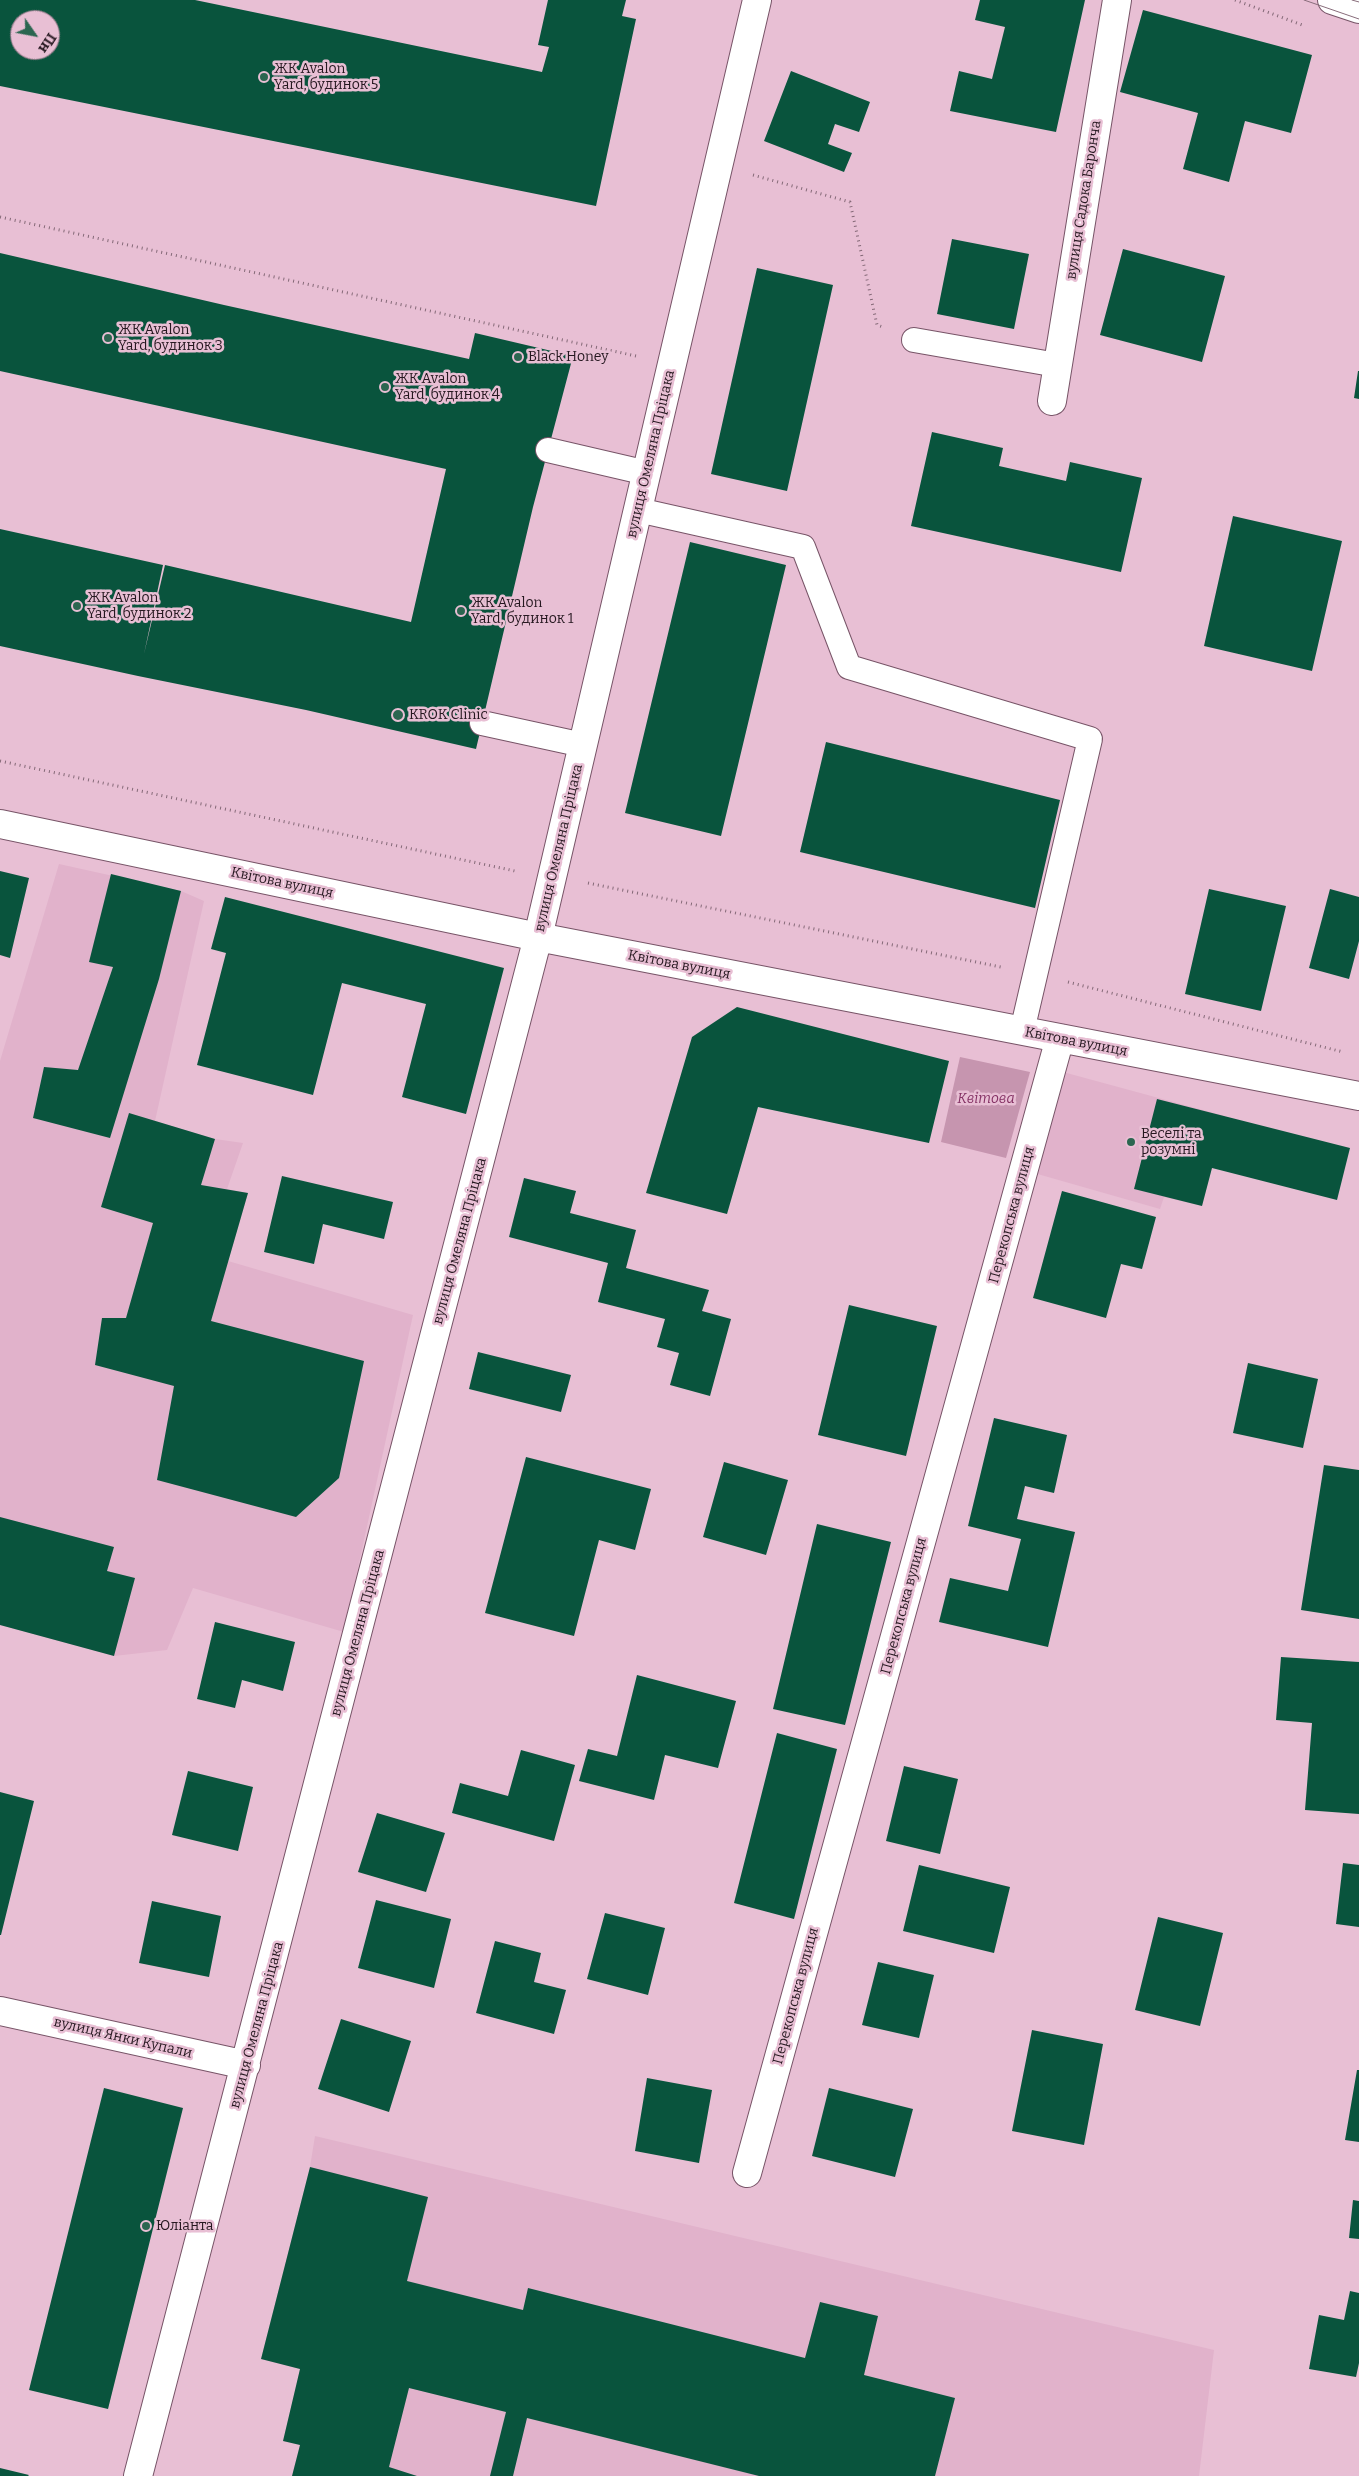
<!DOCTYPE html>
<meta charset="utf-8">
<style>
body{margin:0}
#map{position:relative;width:1359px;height:2476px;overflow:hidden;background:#e8bfd4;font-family:Bitter,serif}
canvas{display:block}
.north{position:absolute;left:10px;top:10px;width:50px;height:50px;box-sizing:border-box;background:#e8bfd4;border:1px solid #9a7c8c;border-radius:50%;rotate:123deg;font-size:14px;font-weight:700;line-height:20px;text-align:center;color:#261820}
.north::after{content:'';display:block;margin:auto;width:18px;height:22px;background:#2b6650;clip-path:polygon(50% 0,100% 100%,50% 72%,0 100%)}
</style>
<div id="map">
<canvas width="1359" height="2476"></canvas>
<div class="north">Пн</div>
</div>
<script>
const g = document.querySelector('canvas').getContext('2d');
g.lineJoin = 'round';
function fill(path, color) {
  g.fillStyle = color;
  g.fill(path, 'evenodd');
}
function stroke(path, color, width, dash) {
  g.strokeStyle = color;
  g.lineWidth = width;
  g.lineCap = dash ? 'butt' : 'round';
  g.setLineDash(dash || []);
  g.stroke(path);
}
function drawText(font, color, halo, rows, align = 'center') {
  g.font = font + ' Bitter,serif';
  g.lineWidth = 5;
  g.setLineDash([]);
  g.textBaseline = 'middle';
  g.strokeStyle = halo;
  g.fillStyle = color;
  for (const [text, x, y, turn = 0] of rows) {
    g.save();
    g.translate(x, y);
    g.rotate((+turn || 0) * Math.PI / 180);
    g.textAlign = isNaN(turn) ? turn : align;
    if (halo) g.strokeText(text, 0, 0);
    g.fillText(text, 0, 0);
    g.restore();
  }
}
fill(new Path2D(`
 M59 864 181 891 204 901 155 1121 215 1139 243 1143 227 1189 248 1193 228 1261 413 1315 344 1632 193 1588 167 1650 114 1656 0 1625V1061Z
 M1063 1072 1225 1116 1202 1206 1164 1197 1160 1209 1034 1173Z
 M315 2136 1214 2350 1199 2476H292L300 2445 283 2441 300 2369 261 2359 310 2167Z`), '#e1b2cb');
fill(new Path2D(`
 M960 1057 1030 1072 1006 1158 941 1142Z`), '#c695af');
fill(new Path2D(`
 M0 0H195L542 72 549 47 538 45 548 0H626L622 16 636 19 596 206 0 86ZM20 20H50V50H20Z
 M980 0H1085L1056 132 950 111 959 71 992 79 1005 27 975 20Z
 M1143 10 1312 55 1291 133 1245 121 1229 182 1183 169 1198 113 1120 92Z
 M791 71 870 102 859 132 835 124 828 144 852 153 844 172 764 141Z
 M952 239 1029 254 1014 329 937 314Z
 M1123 249 1225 276 1202 362 1100 335Z
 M0 253 224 305 469 359 475 333 573 356 533 507 476 749 306 710 138 676 0 646V529L163 565 144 654 165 565 411 622 446 469 0 371Z
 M757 268 833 285 787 491 711 474Z
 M1358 371H1359V399L1354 398Z
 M932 432 1003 448 999 466 1066 481 1070 462 1142 478 1121 572 911 526Z
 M1233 516 1342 541 1312 671 1204 646Z
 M690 542 786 565 721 836 625 813Z
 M826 742 1060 800 1035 908 800 852Z
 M0 871 29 878 10 958 0 955Z
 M111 874 181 891 159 979 110 1138 33 1118 44 1067 78 1070 113 967 89 962Z
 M1209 889 1286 906 1261 1011 1185 994Z
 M1330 889 1359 897V941L1349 979 1309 968Z
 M225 897 504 968 466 1114 402 1097 426 1004 342 983 313 1095 197 1065 226 953 211 949Z
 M737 1007 949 1061 929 1143 758 1107 727 1214 646 1193 692 1037Z
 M1157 1099 1350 1148 1337 1200 1212 1168 1202 1206 1134 1189Z
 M129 1113 215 1139 201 1185 248 1193 211 1321 364 1361 339 1478 296 1517 157 1480 174 1386 95 1365 102 1318H126L153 1223 101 1207Z
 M282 1176 393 1202 384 1239 323 1224 314 1264 264 1252Z
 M524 1178 576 1191 570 1213 636 1230 626 1268 709 1290 702 1311 731 1319 710 1396 670 1385 679 1353 657 1347 665 1319 598 1302 608 1263 509 1237Z
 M1062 1191 1156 1217 1142 1269 1121 1264 1106 1318 1033 1298Z
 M849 1305 937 1326 906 1456 818 1435Z
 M478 1352 571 1375 561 1412 469 1389Z
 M1248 1363 1318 1379 1303 1448 1233 1433Z
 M994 1418 1067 1435 1054 1493 1025 1486 1017 1519 1075 1532 1048 1647 939 1622 950 1578 1008 1591 1021 1539 968 1526Z
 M526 1457 651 1489 635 1550 599 1540 574 1636 485 1613Z
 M724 1462 788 1480 766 1555 703 1537Z
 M1324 1465 1359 1470V1619L1301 1610Z
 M0 1517 114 1547 107 1571 135 1578 114 1656 0 1625Z
 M817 1524 891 1542 845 1725 773 1709Z
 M215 1622 295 1642 283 1691 242 1680 235 1708 197 1699Z
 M1281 1657 1359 1662V1814L1305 1810 1312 1723 1276 1720Z
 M637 1675 736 1701 718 1768 665 1755 654 1800 579 1781 588 1749 617 1756Z
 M777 1733 837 1749 794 1919 734 1903Z
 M521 1750 575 1765 554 1841 452 1813 460 1783 508 1796Z
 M904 1766 958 1779 940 1854 886 1841Z
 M188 1771 253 1787 238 1851 172 1835Z
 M0 1792 34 1801 1 1935H0Z
 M377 1813 445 1833 426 1892 358 1872Z
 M1343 1863 1359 1865V1927L1336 1924Z
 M919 1865 1010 1887 994 1953 903 1931Z
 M376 1900 451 1919 434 1988 358 1968Z
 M152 1901 221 1916 209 1977 139 1963Z
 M605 1913 665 1928 648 1995 587 1979Z
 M1158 1917 1223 1933 1200 2026 1135 2010Z
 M495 1941 541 1953 534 1982 566 1990 554 2034 476 2013Z
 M878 1962 934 1975 919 2038 862 2025Z
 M341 2019 411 2041 389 2112 318 2089Z
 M1032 2030 1103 2044 1084 2145 1012 2131Z
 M1357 2070H1359V2142L1345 2140Z
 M647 2078 712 2090 699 2163 635 2151Z
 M104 2088 183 2108 108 2409 29 2390Z
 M829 2088 913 2109 895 2177 812 2156Z
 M310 2167 428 2197 407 2281 523 2310 528 2288 805 2358 820 2302 878 2316 864 2375 955 2398 935 2476H759L527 2418 513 2476H490L506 2412 409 2388 389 2467 417 2476H292L300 2445 283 2441 300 2369 261 2359Z
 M1353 2200 1359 2201V2239L1349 2238Z
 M1350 2291 1359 2293V2363L1356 2377 1309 2369 1319 2315 1344 2320Z
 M0 2468 29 2475 28 2476H0Z`), '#09543d');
const lane = new Path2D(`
 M914 340 1057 365
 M548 450 647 473
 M638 510 803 547 849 667 1090 739 1022 1031
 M482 723 583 745`);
const street = new Path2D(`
 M1052 401 1117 0
 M0 824 538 937 1359 1096
 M0 2011 246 2065
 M747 2173 1060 1038
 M138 2476 538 937 757 0`);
const secondary = new Path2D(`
 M1332 0 1359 9`);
stroke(lane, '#775467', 26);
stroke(street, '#775467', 30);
stroke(secondary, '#775467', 30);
stroke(new Path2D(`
 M1235 0 1305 26
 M753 175 850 202 877 325 883 327
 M0 217 636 356
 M0 761 515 871
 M588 883 1001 967
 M1068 982 1343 1052`), '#846977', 3, [1, 4]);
stroke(lane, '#fff', 24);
stroke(street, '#fff', 28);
stroke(secondary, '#fff', 28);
stroke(new Path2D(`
 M1304 0 1359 19
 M1352 0 1359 2`), '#886d7b', 1);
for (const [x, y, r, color] of [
 [264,77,5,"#2b6650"],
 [108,338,5,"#2b6650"],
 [518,357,5,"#2b6650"],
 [385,387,5,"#2b6650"],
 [77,606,5,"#2b6650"],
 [461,611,5,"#2b6650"],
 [398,715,6,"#2b6650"],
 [1131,1142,5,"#2b6650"],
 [146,2226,5,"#2b6650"]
]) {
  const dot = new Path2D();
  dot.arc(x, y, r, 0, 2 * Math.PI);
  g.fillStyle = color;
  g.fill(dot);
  stroke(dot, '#e8bfd4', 2);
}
drawText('14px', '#261820', '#e8bfd4', [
 ["ЖК Avalon",274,69],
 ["Yard, будинок 5",274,85],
 ["ЖК Avalon",118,330],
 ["Yard, будинок 3",118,346],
 ["Black Honey",528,357],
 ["ЖК Avalon",395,379],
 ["Yard, будинок 4",395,395],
 ["ЖК Avalon",87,598],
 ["Yard, будинок 2",87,614],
 ["ЖК Avalon",471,603],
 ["Yard, будинок 1",471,619],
 ["KROK Clinic",409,715],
 ["Веселі та",1141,1134],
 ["розумні",1141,1150],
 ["Юліанта",156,2226]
], 'left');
drawText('14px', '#261820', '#e8bfd4', [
 ["вулиця Садока Баронча",1084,200,-81],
 ["вулиця Омеляна Пріцака",651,454,-77],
 ["вулиця Омеляна Пріцака",559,848,-77],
 ["Квітова вулиця",282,883,12],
 ["Квітова вулиця",679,965,11],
 ["Квітова вулиця",1076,1042,11],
 ["Перекопська вулиця",1012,1215,-75],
 ["вулиця Омеляна Пріцака",460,1241,-75],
 ["Перекопська вулиця",904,1606,-75],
 ["вулиця Омеляна Пріцака",358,1633,-75],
 ["Перекопська вулиця",796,1996,-75],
 ["вулиця Омеляна Пріцака",257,2025,-75],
 ["вулиця Янки Купали",123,2038,13]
]);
drawText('italic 14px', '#853265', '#e8bfd4', [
 ["Квітова",986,1099]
]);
</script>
